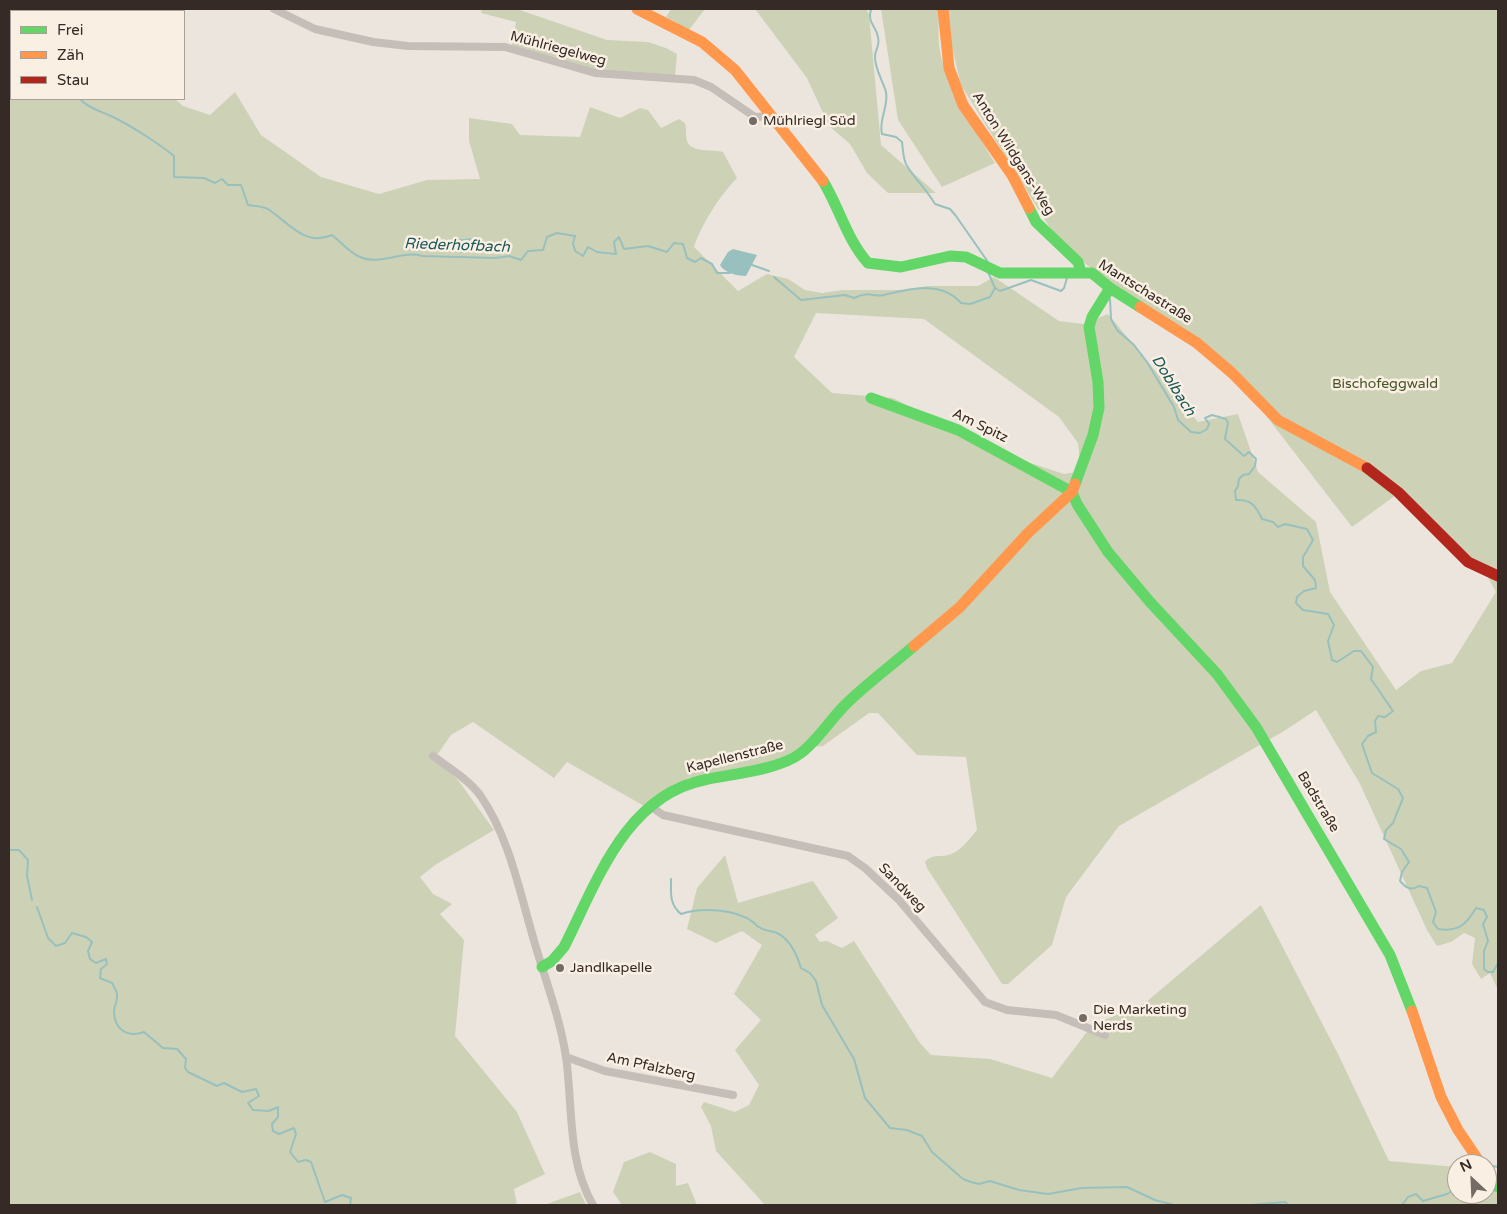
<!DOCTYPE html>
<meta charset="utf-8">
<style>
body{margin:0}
#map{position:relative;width:1507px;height:1214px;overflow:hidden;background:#ece5dd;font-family:"Varela Round",sans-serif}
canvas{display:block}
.frame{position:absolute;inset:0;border:10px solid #352a25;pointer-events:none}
.legend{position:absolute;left:10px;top:10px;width:175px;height:90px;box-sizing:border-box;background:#faefe3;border:1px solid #aba097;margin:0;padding:6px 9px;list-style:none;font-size:15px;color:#352a25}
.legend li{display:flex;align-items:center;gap:10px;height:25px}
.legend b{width:25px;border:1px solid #aba097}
.north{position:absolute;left:1447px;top:1154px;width:50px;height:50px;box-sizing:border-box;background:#faefe3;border:1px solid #aba097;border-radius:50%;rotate:335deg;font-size:14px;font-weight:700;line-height:20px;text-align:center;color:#352a25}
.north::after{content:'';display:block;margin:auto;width:18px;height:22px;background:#756b65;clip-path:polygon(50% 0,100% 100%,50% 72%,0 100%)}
</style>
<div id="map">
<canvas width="1507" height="1214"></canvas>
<div class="frame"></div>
<ul class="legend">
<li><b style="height:6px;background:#63d668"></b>Frei</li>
<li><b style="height:6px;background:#ff974d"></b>Zäh</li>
<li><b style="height:6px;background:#b3261e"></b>Stau</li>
</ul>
<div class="north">N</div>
</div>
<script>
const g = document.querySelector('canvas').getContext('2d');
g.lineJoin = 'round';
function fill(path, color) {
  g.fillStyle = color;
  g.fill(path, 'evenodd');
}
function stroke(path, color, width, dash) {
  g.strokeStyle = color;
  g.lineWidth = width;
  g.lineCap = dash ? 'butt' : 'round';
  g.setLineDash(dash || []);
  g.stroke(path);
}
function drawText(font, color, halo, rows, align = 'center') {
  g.font = font + ' "Varela Round",sans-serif';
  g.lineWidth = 5;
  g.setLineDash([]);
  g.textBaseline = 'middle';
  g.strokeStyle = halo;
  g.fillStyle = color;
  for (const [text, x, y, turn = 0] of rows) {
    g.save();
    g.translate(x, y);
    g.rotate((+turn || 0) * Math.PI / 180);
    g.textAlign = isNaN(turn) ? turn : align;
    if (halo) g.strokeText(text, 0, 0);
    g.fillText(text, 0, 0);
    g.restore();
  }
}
fill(new Path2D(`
 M9 9H17L19 11H11V99H175L183 106 210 115 235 92 261 135 321 177 379 194 427 180 480 179 469 141V118L512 124 520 135 580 137 590 107 620 118 640 108 648 110 661 128 679 119 685 123C687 129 685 138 688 143 694 153 714 149 723 152L737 178C721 194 701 225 694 247L738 291 767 274 788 279 805 290 822 293 843 290H903L927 286H978L994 277 1059 321 1083 324 1108 314 1198 422 1238 414 1258 472 1316 522 1330 592 1396 690 1421 671 1452 663 1496 592 1486 574 1396 495 1352 527 1243 386 1060 244 961 85 943 9H1498V990L1490 973 1481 979 1472 964 1475 938 1464 933 1451 942 1437 946 1427 930 1360 784 1316 710 1284 731 1119 826 1066 897 1052 945 1008 984H1002L927 868 925 862C932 853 942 858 951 854 962 850 970 838 977 830L966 757 917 755 878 713H869L823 746 808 747 776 762 688 778 644 806 567 762 554 778 473 722 451 735 435 758 458 780 494 830 435 865 420 877 433 894 452 904 440 914 464 940 455 1036 517 1112 545 1174 514 1189 517 1205H9ZM816 313 924 319 1059 417 1078 443 1080 461 1076 472 1064 474 997 452 893 398 832 393 794 357Z
 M482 9H517L607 40 648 42 666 48 677 54 675 76 595 70 512 46 516 22 481 13Z
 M671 9H705L689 30 666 17Z
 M755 9H866L869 14 881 145 936 193H888L867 173 850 144 829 126 807 78Z
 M881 9H939C939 20 938 32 939 44 942 80 976 132 995 163L942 187 898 120Z
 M725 855 738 903 813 881 838 918 815 935 820 942 827 941 842 948 854 941 920 1043 931 1055 990 1059 1052 1078 1092 1025 1145 1003 1261 905 1338 1054 1389 1161 1457 1167V1194H1487V1170L1498 1173V1205H765L716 1151 711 1126 701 1107 704 1102 735 1112 749 1105 759 1085 735 1050 761 1020 734 994 762 945 742 931 716 943 687 929 697 888Z
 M650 1152 676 1164V1186L688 1183 697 1205H622L613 1192 624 1162Z
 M580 1192 586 1205H544Z`), '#cdd2b6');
fill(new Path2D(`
 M475 238 480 241V251L456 253 453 240Z
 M733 249 757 255 746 276C738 276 724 273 720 265L728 252Z`), '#98c0be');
stroke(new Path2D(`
 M871 9C867 24 876 25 878 37 880 45 876 49 875 55 874 68 883 81 886 92 889 106 878 121 882 134L896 137 902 142C903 149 903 160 907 166 915 179 927 190 935 204L950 209 956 216 988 262
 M9 38 11 42
 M80 99C88 108 100 111 111 116 130 125 158 143 174 156V177L204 178 215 183 222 179 228 185H241L248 205C254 206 262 206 268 209 289 223 305 247 332 235 341 242 350 253 360 257 379 266 403 250 422 256L495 258 509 256 521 260 528 251 543 250 547 237 557 233 575 236 573 243 575 251 583 256 588 247 597 252 616 254 614 242 619 237 624 249 648 246 667 252 674 243 683 244 687 258 695 262 701 258 712 264 717 273H730
 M752 265 769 271
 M988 272 995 288 1000 291 1031 280 1061 291 1064 288 1067 278
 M774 277 801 300 845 295 854 298C870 290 873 298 884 295 909 289 942 280 961 303L970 304 990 297 995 288
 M1110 299 1111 319 1117 330 1134 345 1147 362 1174 407 1178 420 1191 432 1200 433 1207 429 1209 424 1205 418 1212 415 1226 419 1228 423 1225 439 1244 456 1249 452 1256 459 1255 466 1249 474 1243 475 1239 479 1238 486 1235 491 1236 500C1251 499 1256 506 1262 519L1273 522 1278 527 1285 524 1307 529 1313 540 1303 557V566L1315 580 1316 588 1304 591 1297 597 1296 603 1303 610 1328 614 1334 625 1328 641 1332 660 1337 662 1354 651H1361L1373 667 1371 679 1393 711 1385 717 1378 716 1375 721 1376 732 1368 736 1362 744 1372 773 1398 789 1403 798 1393 823 1386 830 1384 839 1401 849 1409 862 1402 872 1400 881C1406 888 1411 891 1419 886L1427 888 1436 912 1433 922 1438 929C1458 932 1466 925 1476 908L1484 910 1487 917 1483 924 1488 941 1484 951V969L1488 972H1493L1498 963
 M9 850H19L28 860 27 876 32 900
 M671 879C671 893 669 904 681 914 701 907 736 909 753 922 755 923 756 926 759 927 764 931 772 931 777 933 790 939 797 955 801 968L810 973 816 981 822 1005 854 1059 865 1098 890 1128 907 1130 922 1136 932 1152 963 1179 971 1182 979 1184 990 1181 1019 1190 1048 1194 1082 1188 1127 1187 1155 1200 1174 1205
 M37 907 48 938 56 946 65 943 72 933 86 937 92 942 88 951 90 959 96 963 106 959 107 964 101 969 100 978 112 983C114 987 117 991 117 995 118 1000 114 1006 114 1011 114 1029 127 1038 144 1032L163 1048 177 1049 186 1059 185 1068 188 1072 217 1086 224 1083 242 1092 256 1089 259 1096 248 1103 253 1110 269 1111 278 1107V1117L272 1124 273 1131 279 1134 294 1128 296 1134 290 1152 298 1162 306 1160 311 1162 325 1202 342 1195 351 1198 350 1205
 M1492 1166 1498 1167
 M1251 1205 1285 1202 1288 1205
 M1402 1205 1408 1197 1416 1194 1423 1201 1447 1194 1457 1188`), '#98c0be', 2);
stroke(new Path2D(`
 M274 9 315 29 373 42 408 46 505 47 595 73 694 80 711 87 755 117 772 116
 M433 756C449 768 468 779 480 795 510 838 520 894 535 944 546 982 560 1018 566 1057 573 1107 567 1160 593 1205
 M650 806 663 815 848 856 865 868 899 900 985 1002 1007 1010 1056 1015 1105 1035
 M566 1057 605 1071 733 1095`), '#c5bdb7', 8);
stroke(new Path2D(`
 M823 181C839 207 847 240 868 263L901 267 950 256 966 257 1000 273H1092L1110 288 1140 307
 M1029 208 1036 222 1078 262 1081 272
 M871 398 958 430 1072 492
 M1075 484 1093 435 1099 408 1098 382 1089 327 1092 317 1110 288
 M1072 492 1077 504 1108 552 1150 602 1217 674 1256 727 1390 955 1412 1011
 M542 967 552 961 564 947C596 884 625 796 704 780 732 774 779 770 801 753 818 740 830 720 845 705 866 684 891 666 914 646
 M1487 1172 1498 1187`), '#63d668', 11);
stroke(new Path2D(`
 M637 9 702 42 735 70 823 181
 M943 9 949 68 963 105 1012 175 1029 208
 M1140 307 1197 343 1232 373 1278 420 1367 468
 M914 646 960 607 1028 533 1072 492 1075 484
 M1412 1011 1441 1097 1458 1130 1481 1164`), '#ff974d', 11);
stroke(new Path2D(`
 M1367 468 1398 492 1468 562 1498 576`), '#b3261e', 11);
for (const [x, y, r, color] of [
 [753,121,5,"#756b65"],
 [560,968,5,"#756b65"],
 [1083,1018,5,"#756b65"]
]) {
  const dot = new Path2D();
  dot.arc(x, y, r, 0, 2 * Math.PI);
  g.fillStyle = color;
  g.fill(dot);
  stroke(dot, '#faefe3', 2);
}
drawText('14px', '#352a25', '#faefe3', [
 ["Mühlriegelweg",558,49,15],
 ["Anton Wildgans-Weg",1013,154,58],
 ["Mantschastraße",1145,292,32],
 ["Am Spitz",980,426,26],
 ["Kapellenstraße",735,757,-14],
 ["Badstraße",1318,802,59],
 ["Sandweg",902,888,46],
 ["Am Pfalzberg",651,1067,12]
]);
drawText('14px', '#352a25', '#faefe3', [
 ["Mühlriegl Süd",763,121],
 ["Jandlkapelle",570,968],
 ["Die Marketing",1093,1010],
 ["Nerds",1093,1026]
], 'left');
drawText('14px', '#455528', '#faefe3', [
 ["Bischofeggwald",1385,384]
]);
drawText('italic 15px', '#195659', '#faefe3', [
 ["Riederhofbach",457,246,2],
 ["Doblbach",1173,386,58]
]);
</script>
